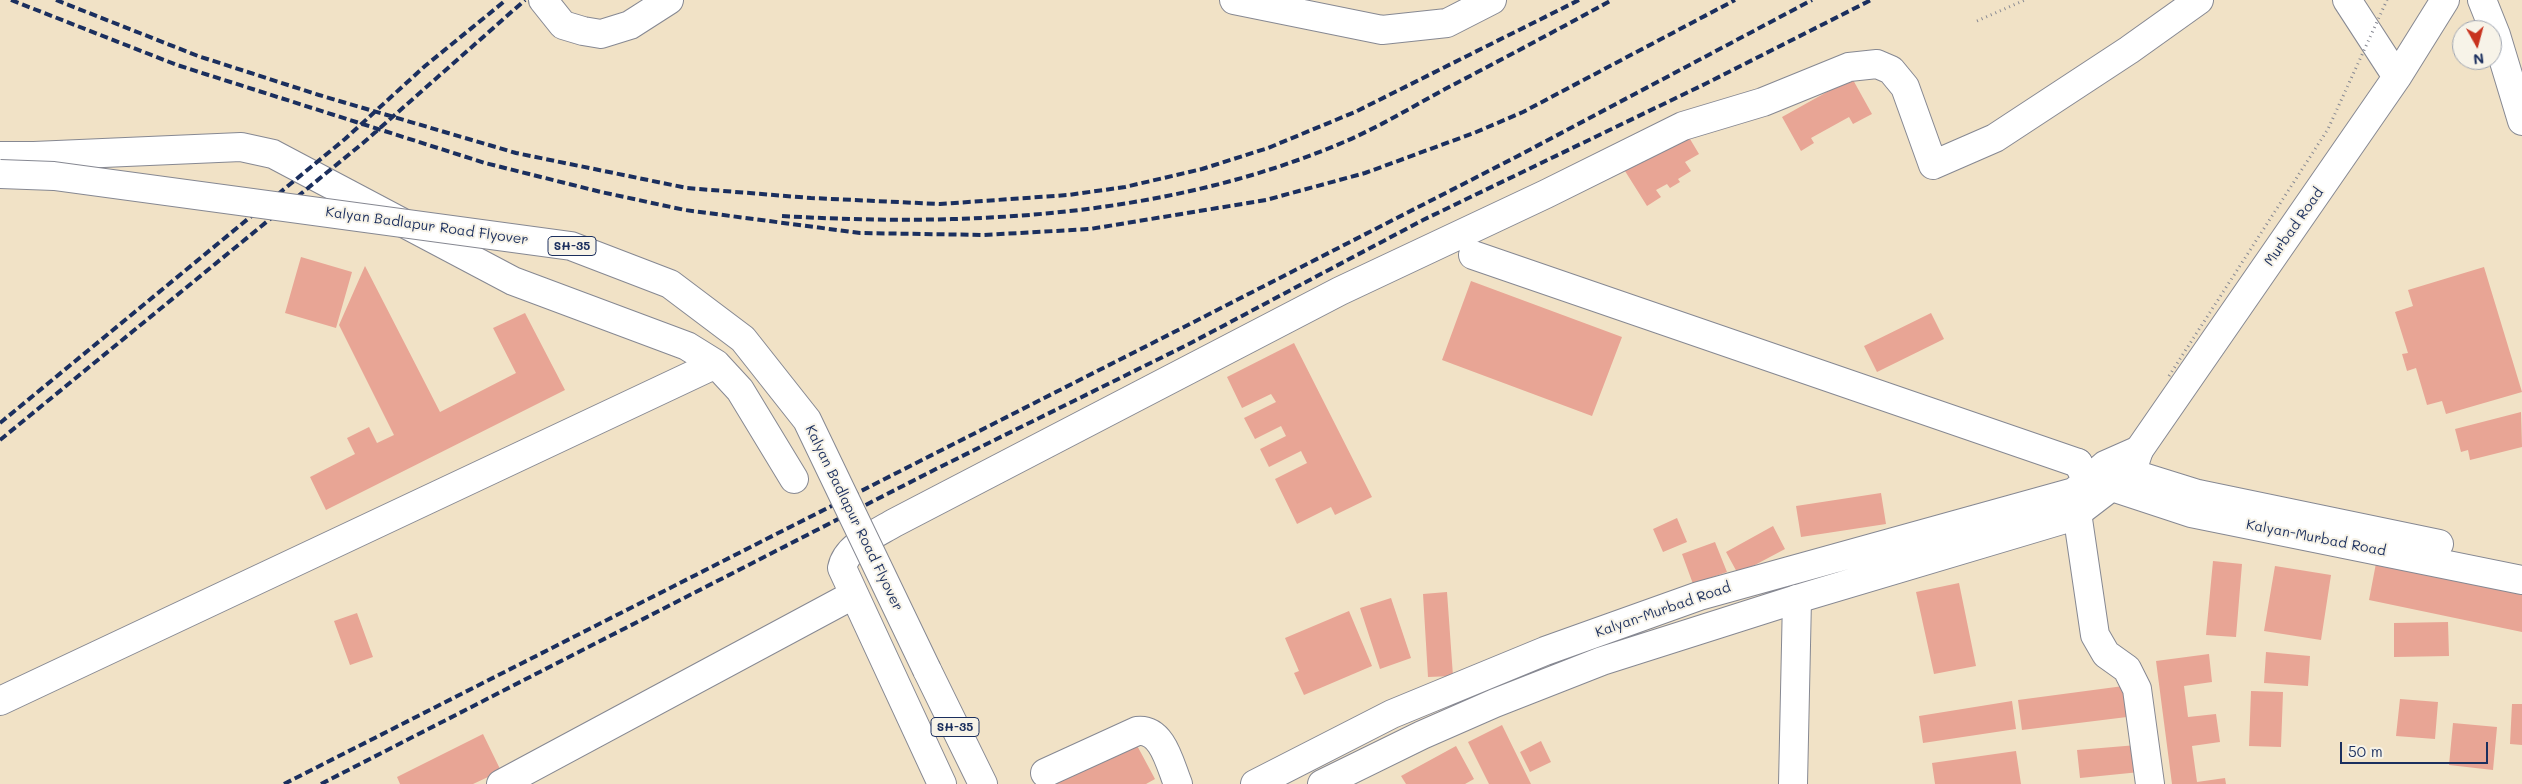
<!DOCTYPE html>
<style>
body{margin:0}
#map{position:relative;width:2522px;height:784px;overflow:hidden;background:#f1e2c6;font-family:Mali,sans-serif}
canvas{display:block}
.north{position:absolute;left:2452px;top:20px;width:50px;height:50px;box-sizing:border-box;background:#f7f3e8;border:1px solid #9fa5b1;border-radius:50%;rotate:173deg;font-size:14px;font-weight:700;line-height:20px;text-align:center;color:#1b2f5e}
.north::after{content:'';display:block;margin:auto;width:18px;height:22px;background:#c8321e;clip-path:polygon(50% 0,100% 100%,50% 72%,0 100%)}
.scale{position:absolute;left:2340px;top:742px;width:148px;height:22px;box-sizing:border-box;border:2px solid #1b2f5e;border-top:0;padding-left:6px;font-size:15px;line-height:18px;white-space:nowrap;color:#1b2f5e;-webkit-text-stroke:4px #f7f3e8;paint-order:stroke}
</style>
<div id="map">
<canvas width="2522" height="784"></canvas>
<div class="north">N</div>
<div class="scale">50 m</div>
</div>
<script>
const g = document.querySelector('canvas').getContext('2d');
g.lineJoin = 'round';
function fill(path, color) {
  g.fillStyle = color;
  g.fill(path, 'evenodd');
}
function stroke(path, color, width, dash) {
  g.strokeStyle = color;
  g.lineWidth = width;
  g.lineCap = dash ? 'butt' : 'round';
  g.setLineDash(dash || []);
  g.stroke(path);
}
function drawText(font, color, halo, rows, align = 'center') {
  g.font = font + ' Mali,sans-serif';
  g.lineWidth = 4;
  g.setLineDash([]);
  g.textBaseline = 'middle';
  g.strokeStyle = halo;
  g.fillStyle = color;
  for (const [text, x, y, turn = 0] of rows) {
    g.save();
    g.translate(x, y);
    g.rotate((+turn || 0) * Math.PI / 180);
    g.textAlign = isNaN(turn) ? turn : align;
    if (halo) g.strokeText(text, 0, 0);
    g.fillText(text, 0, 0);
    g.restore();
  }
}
fill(new Path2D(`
 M1852 78 1872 114 1853 124 1849 117 1811 138 1814 143 1801 151 1782 117Z
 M1687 134 1699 154 1685 162 1691 171 1678 179 1680 182 1670 188 1667 184 1656 190 1661 197 1647 206 1625 171Z
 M301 257 352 272 336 328 285 313Z
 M365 266 440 412 516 373 493 328 525 313 565 390 326 510 310 477 355 454 347 438 369 427 377 443 394 435 339 325Z
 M2484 267 2522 392 2446 414 2442 401 2427 405 2416 368 2407 371 2402 354 2408 353 2395 312 2413 306 2408 290Z
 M1471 281 1622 337 1592 416 1442 360Z
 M1931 313 1944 339 1877 372 1864 346Z
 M1294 343 1372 497 1335 515 1331 507 1297 524 1275 479 1307 463 1301 451 1269 467 1260 449 1286 436 1281 426 1255 439 1244 418 1276 402 1271 394 1242 408 1227 377Z
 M2521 412 2522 447 2470 460 2468 450 2461 452 2455 429Z
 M1881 493 1886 524 1801 537 1796 506Z
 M1677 518 1687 542 1663 552 1653 529Z
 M1773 526 1785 549 1738 574 1726 552Z
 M1715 542 1727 572 1693 584 1682 554Z
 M2377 558 2522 588V632L2369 600Z
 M2213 561 2242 564 2236 637 2206 635Z
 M2275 566 2331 575 2321 640 2264 631Z
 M1959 583 1976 666 1934 674 1916 592Z
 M1447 592 1453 676 1428 677 1423 594Z
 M1391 598 1411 658 1380 669 1360 608Z
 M1349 611 1372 666 1304 695 1294 673 1299 671 1285 638Z
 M357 613 373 657 350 665 334 621Z
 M2448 622 2449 656 2394 657V623Z
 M2266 652 2310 656 2308 686 2264 683Z
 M2209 654 2212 682 2184 686 2188 717 2216 714 2220 742 2192 746 2197 782 2225 778 2226 784H2172L2156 661Z
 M2131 685 2135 716 2022 730 2018 700Z
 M2251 691 2283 692 2281 747 2249 746Z
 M2400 699 2438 702 2435 739 2396 736Z
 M2012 701 2016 729 1923 743 1919 716Z
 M2512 704H2522V745L2510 744Z
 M2453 723 2497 727 2493 770 2449 765Z
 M1502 725 1531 784H1489L1468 742Z
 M483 734 501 771 473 784H400L397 777Z
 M1133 738 1155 779 1146 784H1049Z
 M1541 741 1551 762 1530 772 1520 752Z
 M2137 745 2140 772 2080 778 2077 750Z
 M1456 746 1474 779 1465 784H1406L1401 776Z
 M2016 751 2021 784H1935L1932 763Z`), '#e8a595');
const minor = new Path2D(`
 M543 0 563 25 583 31 601 34 630 25 669 0
 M1234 0 1382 30 1447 23 1492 0
 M2347 0 2397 77
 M2482 0 2496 35 2522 121
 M0 156H34L241 147 273 154 513 281 687 346 716 364 740 390 794 479
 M1473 255 2078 463
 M2139 450 2397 77 2445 0
 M2074 492 2095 635 2106 654 2127 669 2137 689 2150 784
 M0 701 716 364
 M1045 773 1137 731C1163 728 1170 765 1178 784
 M501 784 853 595
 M942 784 842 568C846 546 876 534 894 523L1340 291 1546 194 1683 126 1763 102 1849 67 1877 64 1891 70 1905 87 1933 165 1995 138 2129 50 2199 0
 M1793 784 1797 599`);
const major = new Path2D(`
 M2078 463 2087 481 2112 487 2191 513 2522 580
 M2121 470 2198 494 2439 544
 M927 670 983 784
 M1255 784 1392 714 1545 651 1699 596 2074 492 2105 465 2139 450
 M1322 784 1422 735 1495 703 1602 661 1797 599 2072 517 2132 471 2139 450`);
stroke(minor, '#868892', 30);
stroke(major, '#868892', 30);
stroke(new Path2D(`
 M1977 21 2025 0`), '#868892', 3, [1, 4]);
stroke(minor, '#fff', 28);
stroke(major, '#fff', 28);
stroke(new Path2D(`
 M11 0 177 65 485 163 601 192 685 210 860 233 984 235 1090 229 1266 200 1365 173 1474 133 1523 112 1735 0
 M56 0 198 56 319 95 516 153 687 188 811 198 940 204 1068 195 1125 187 1202 169 1268 148 1355 112 1579 0
 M782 216C971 227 1168 217 1344 142 1379 127 1412 107 1445 89 1501 60 1557 30 1612 0
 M0 423 345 139 425 66 506 0
 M0 440 363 143 525 0
 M284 784 1184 327 1516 157 1812 0
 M321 784 934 470 1187 345 1423 220 1705 84 1871 0`), '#1b2f5e', 4, [8, 4]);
const majorBridge = new Path2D(`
 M0 174 54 176 571 246 670 284 743 339 807 420 927 670`);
stroke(majorBridge, '#868892', 30, []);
stroke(new Path2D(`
 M2169 376 2328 129 2387 0`), '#868892', 3, [1, 4]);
stroke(majorBridge, '#fff', 28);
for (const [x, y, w] of [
 [572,246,48],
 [955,727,48]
]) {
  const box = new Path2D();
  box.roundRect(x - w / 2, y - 9.5, w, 19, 4);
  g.fillStyle = '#f7f3e8';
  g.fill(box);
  stroke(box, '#1b2f5e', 1);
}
drawText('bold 12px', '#1b2f5e', null, [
 ["SH-35",572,246],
 ["SH-35",955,727]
]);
drawText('14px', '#1b2f5e', '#f7f3e8', [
 ["Kalyan Badlapur Road Flyover",427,226,8],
 ["Murbad Road",2294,227,-55],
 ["Kalyan Badlapur Road Flyover",854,518,64],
 ["Kalyan-Murbad Road",2316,538,11],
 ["Kalyan-Murbad Road",1663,610,-19]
]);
</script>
